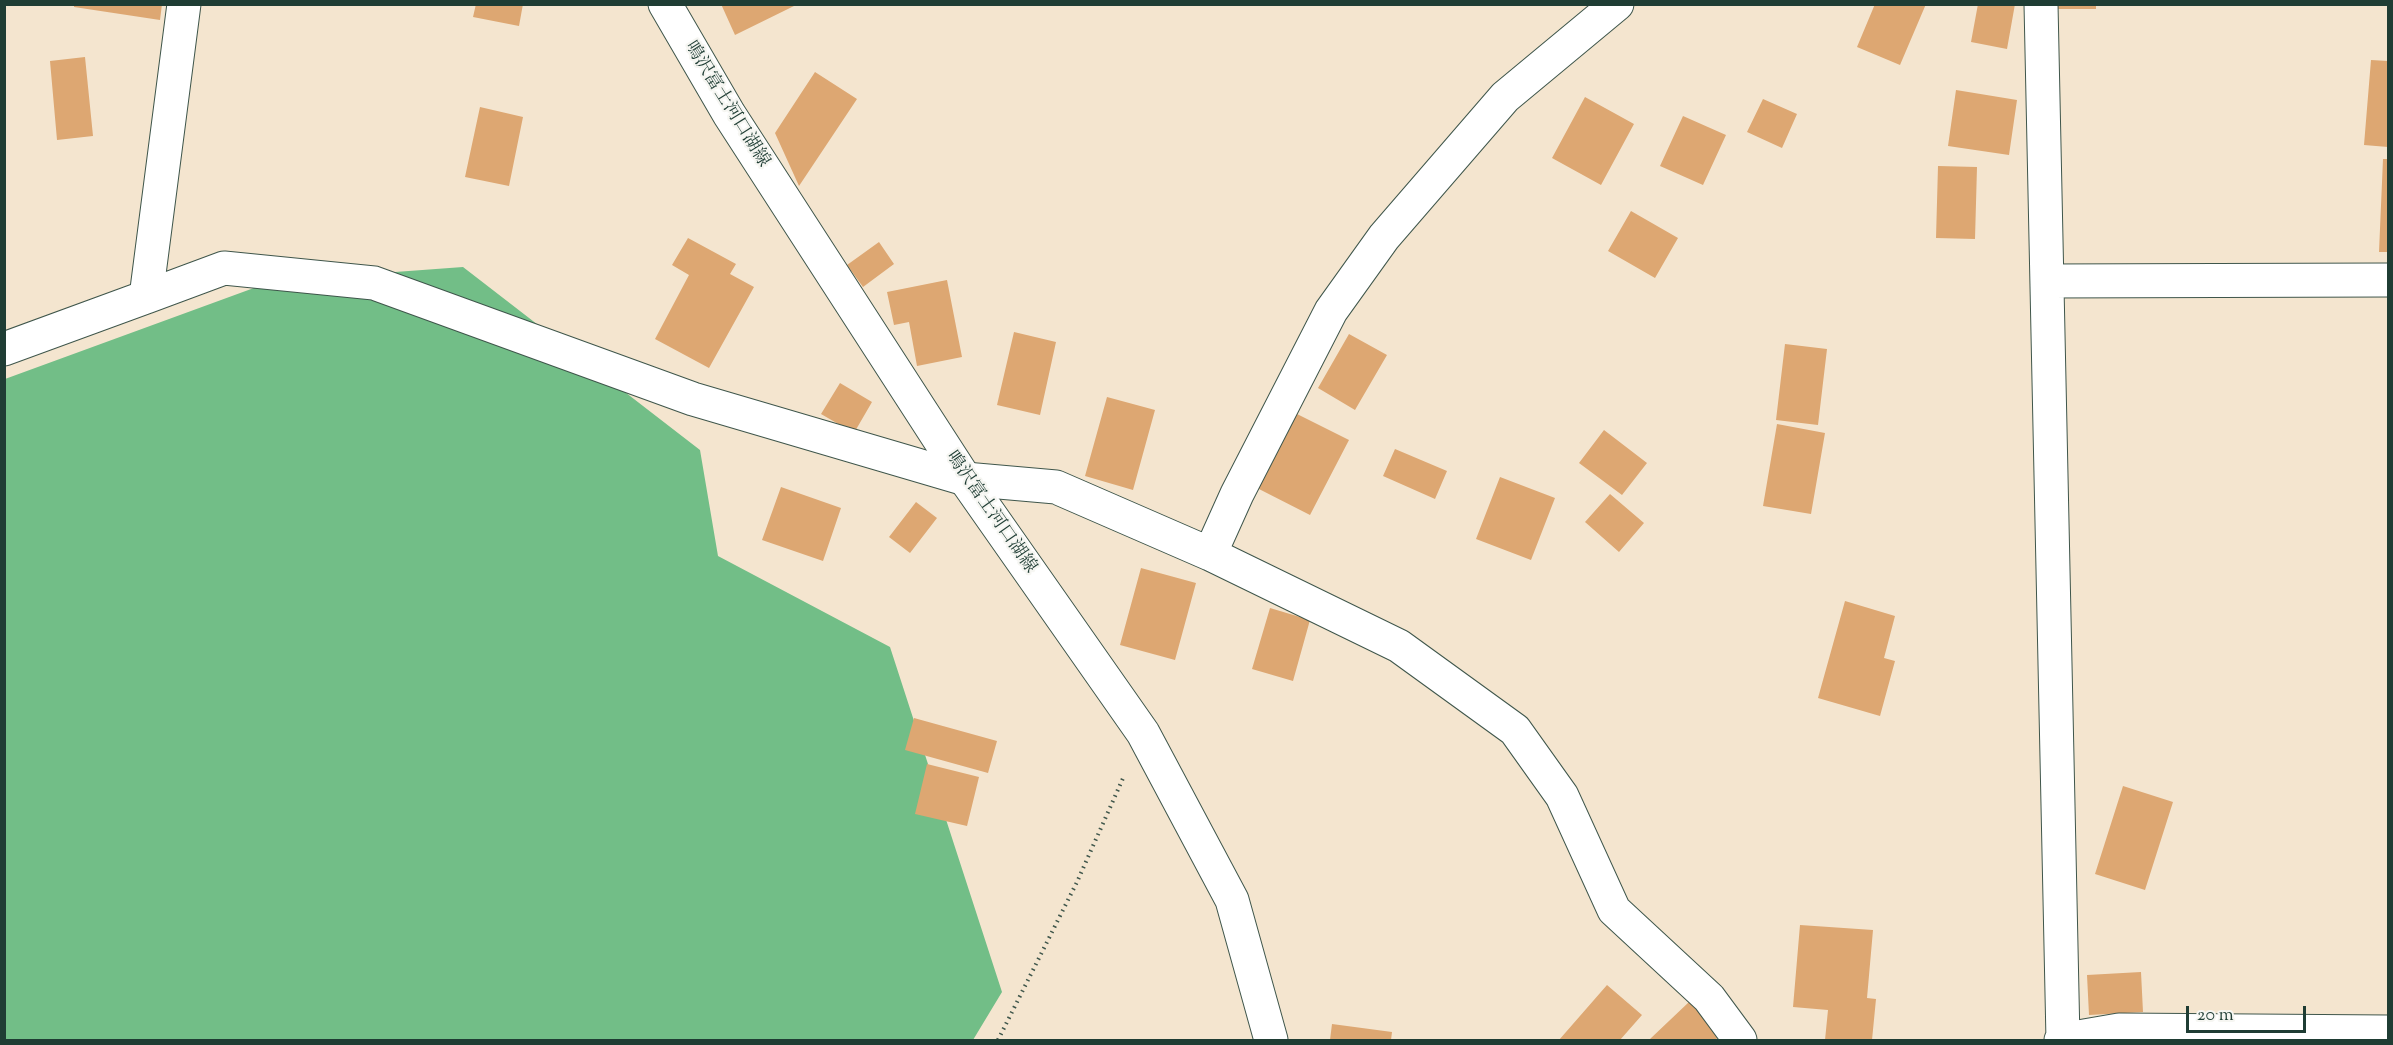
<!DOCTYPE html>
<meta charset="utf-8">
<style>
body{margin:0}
#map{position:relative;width:2393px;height:1045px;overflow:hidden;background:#f4e5cf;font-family:"Sorts Mill Goudy",serif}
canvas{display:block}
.frame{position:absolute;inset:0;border:6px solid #1f3d34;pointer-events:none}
.scale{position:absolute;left:2186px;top:1006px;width:120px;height:27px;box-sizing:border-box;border:3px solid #1f3d34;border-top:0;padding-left:8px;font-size:18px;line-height:21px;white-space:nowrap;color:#1f3d34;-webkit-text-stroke:4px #f6f6f2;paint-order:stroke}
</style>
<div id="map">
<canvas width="2393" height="1045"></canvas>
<div class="frame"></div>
<div class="scale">20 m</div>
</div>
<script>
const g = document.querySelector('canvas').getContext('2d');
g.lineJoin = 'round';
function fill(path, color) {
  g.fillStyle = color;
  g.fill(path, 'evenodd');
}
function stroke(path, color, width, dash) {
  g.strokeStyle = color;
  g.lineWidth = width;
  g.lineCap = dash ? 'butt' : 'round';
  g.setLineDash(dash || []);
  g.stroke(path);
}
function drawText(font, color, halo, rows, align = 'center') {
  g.font = font + ' "Sorts Mill Goudy","Noto Serif JP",serif';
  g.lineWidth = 4.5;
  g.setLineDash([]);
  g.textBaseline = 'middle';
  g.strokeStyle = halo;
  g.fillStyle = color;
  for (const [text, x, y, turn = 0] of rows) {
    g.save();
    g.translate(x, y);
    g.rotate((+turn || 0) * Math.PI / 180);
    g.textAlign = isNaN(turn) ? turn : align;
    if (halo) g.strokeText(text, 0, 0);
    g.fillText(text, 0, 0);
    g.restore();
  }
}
fill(new Path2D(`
 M463 267 700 450 718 556 890 647 1002 992 973 1040H5V379L273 281Z`), '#72be87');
fill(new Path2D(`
 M74 4H162L160 20 74 7Z
 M476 4H523L519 26 473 17Z
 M721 4H793L794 6 735 35Z
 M1875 4H1926L1900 65 1857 47Z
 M1978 4H2015L2007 49 1971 42Z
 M2054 4H2096V9H2054Z
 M85 57 93 136 57 140 50 61Z
 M2371 60 2388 61V147L2364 145Z
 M815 72 857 99 799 186 775 133Z
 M1956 90 2017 100 2009 155 1948 146Z
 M1585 97 1634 124 1601 185 1552 158Z
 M1763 99 1797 114 1782 148 1747 132Z
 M480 107 523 117 509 186 465 177Z
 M1683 116 1726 135 1703 185 1660 166Z
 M2383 159H2388V252H2379Z
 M1938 166 1977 167 1975 239 1936 238Z
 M1631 211 1678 238 1655 278 1608 251Z
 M688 238 736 264 730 274 754 287 709 368 655 339 689 275 672 265Z
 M879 242 894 264 863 287 847 265Z
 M947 280 962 357 917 366 909 322 894 325 887 292Z
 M1014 332 1056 342 1040 415 997 405Z
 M1349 334 1387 355 1355 410 1318 388Z
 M1785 344 1827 349 1818 425 1776 420Z
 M840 383 872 402 854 433 821 414Z
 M1107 397 1155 410 1133 490 1085 476Z
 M1295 413 1349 440 1310 515 1257 488Z
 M1777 424 1825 433 1811 514 1763 506Z
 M1604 430 1647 463 1622 495 1579 463Z
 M1395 449 1447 471 1435 499 1383 476Z
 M1500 477 1555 498 1531 560 1476 539Z
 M781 487 841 508 823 561 762 540Z
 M1610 494 1644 523 1619 552 1585 522Z
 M916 502 937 518 910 553 889 537Z
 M1141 568 1196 583 1175 660 1120 645Z
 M1845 601 1895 616 1884 658 1895 661 1880 716 1818 698Z
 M1270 608 1310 620 1293 681 1252 669Z
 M914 718 997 741 988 773 905 750Z
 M927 764 979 777 967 826 915 814Z
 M2123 786 2173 802 2145 890 2095 874Z
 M1800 925 1873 930 1867 998 1876 999 1872 1040H1825L1828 1010 1793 1007Z
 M2141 972 2143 1012 2089 1015 2087 975Z
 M1607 985 1642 1015 1620 1040H1559Z
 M1689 1002 1721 1035 1715 1040H1652L1650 1039Z
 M1332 1024 1392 1032 1391 1040H1330Z`), '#dda772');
const minor = new Path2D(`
 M2041 4 2063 1040
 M2047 281 2388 280
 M146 297 224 268 374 283 693 399 965 479 1056 487 1210 554 1399 646 1515 730 1562 796 1614 910 1709 998 1740 1040
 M4 349 146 297 184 4
 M1210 554 1237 494 1331 311 1384 237 1505 97 1617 4
 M2061 1040 2119 1030 2388 1032`);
const secondary = new Path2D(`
 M665 4 729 114 965 479 1143 733 1232 900 1271 1040`);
stroke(minor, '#3f564b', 35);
stroke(secondary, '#3f564b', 35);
stroke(new Path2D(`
 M998 1040 1077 882 1124 776`), '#3f564b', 4, [1.5, 4.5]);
stroke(minor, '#fff', 33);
stroke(secondary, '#fff', 33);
drawText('18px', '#1f3d34', '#f6f6f2', [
 ["鳴沢富士河口湖線",726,105,58],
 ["鳴沢富士河口湖線",990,513,55]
]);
</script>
